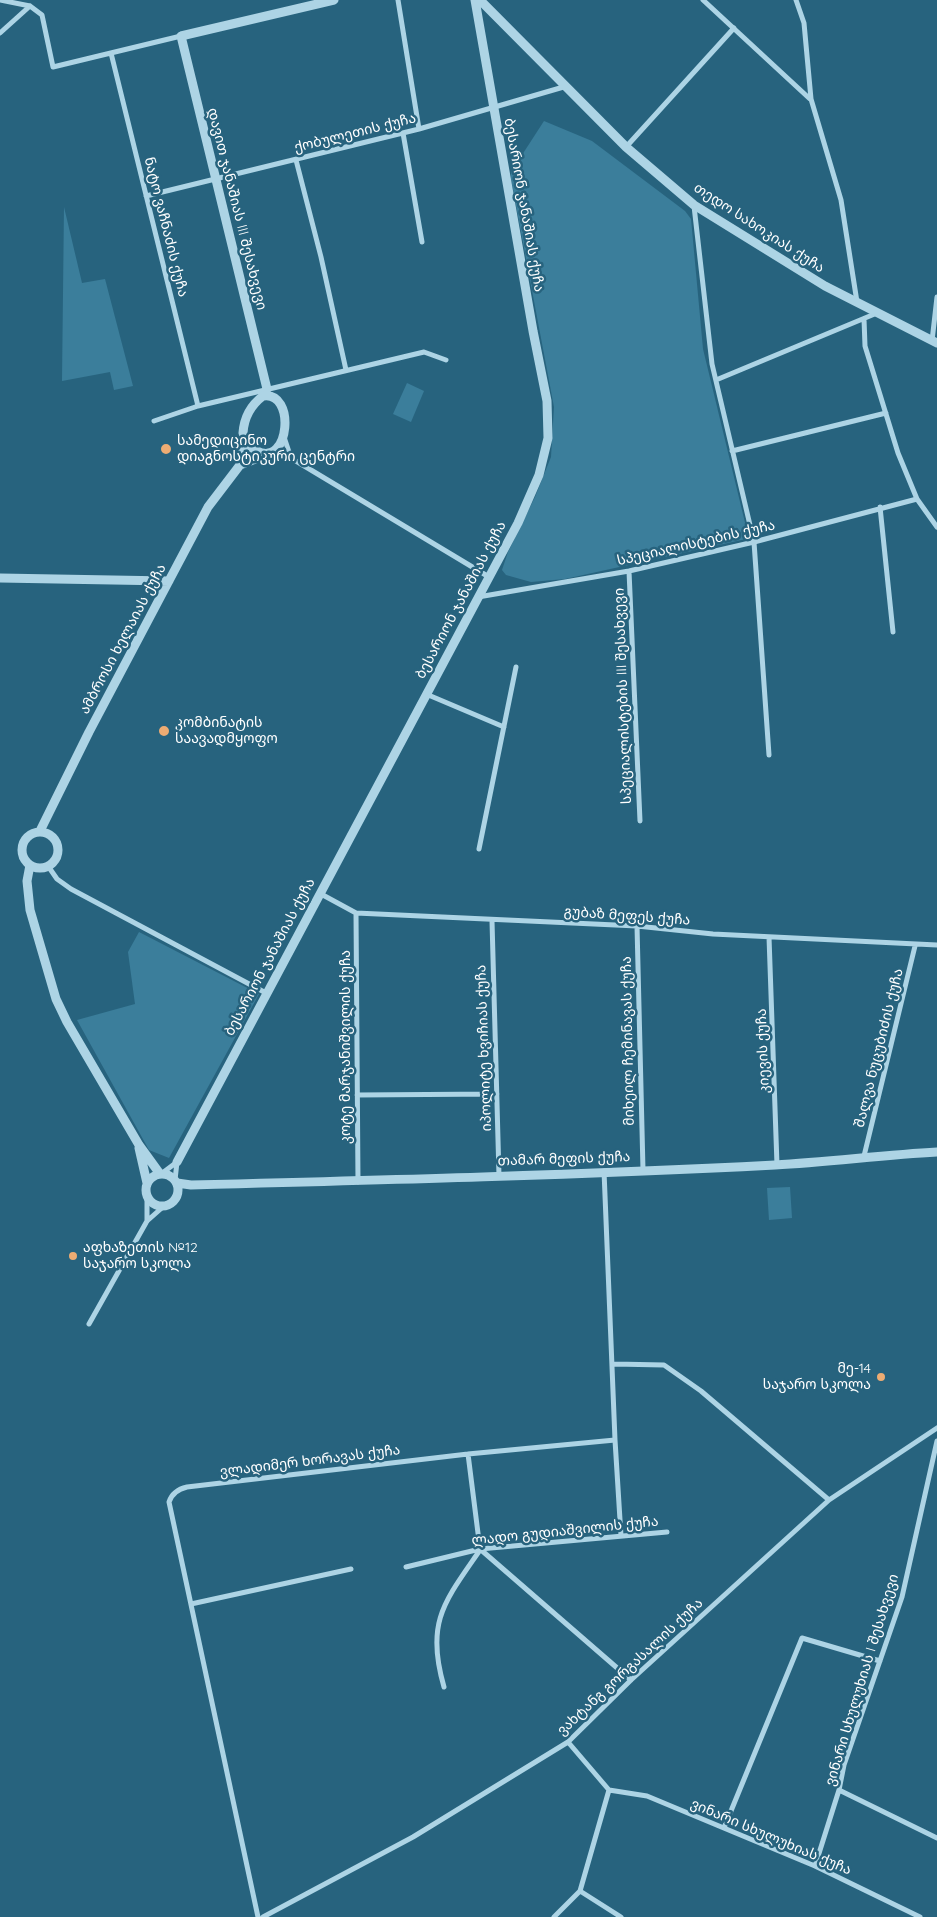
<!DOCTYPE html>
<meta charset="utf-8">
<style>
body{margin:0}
canvas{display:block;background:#27637e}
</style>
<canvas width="937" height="1917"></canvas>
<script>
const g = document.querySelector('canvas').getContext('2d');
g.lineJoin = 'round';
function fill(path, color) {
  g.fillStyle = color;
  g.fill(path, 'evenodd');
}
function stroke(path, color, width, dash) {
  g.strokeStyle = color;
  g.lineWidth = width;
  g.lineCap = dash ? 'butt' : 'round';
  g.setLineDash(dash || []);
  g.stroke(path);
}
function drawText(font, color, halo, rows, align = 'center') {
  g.font = font + ' Quicksand,"Noto Sans Georgian",sans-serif';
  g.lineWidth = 5;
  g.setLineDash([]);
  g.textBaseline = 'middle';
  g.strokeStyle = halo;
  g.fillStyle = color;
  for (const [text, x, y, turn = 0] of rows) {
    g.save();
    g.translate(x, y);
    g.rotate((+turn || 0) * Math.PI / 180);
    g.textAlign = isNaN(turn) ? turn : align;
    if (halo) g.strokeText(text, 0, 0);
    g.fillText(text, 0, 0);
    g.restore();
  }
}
fill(new Path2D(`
 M544 121 592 141 685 211 691 219 703 349 748 535 746 539 565 579 531 582 506 575 502 570 508 552 535 497 551 457 554 407 511 179V172Z
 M64 207 82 283 105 279 133 386 114 390 110 372 62 381Z
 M407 383 424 391 411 422 393 414Z
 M139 932 259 994 169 1158 149 1150 77 1020 135 1004 128 952Z
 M790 1187 792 1218 769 1220 767 1188Z`), '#3b7e9b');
stroke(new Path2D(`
 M0 0 30 6 42 15 53 67 181 36
 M398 0 419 129
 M703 0 810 99
 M796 0 804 23 811 99 841 200 857 302
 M0 33 30 6
 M111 53 198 406
 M403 133 422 242
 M626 147 734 28
 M296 160 321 257 346 370
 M146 196 419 129 567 86
 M694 206 712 364 754 542 769 755
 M864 319 865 346 898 453 917 499 937 527
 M932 341 937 297
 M716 380 877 313
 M154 421 198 406 424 352 446 360
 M284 437 291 458
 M732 451 886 413
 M272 452 291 458 489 577
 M880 507 893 632
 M629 571 640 821
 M478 597 629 571 754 542 917 499
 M426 694 504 727
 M479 849 516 667
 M48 866 57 879 71 889 266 993
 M321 894 356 913 637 926 713 934 937 945
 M356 913 358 1182
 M492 921 499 1176
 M637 926 643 1170
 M769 937 777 1165
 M357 1095 497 1094
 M864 1156 915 946
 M161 1174 177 1162
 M175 1180 177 1162
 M147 1197V1221
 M89 1324 147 1221 164 1206
 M614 1364 664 1365 701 1391 829 1500
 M615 1440 621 1536
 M468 1454 480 1549
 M480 1549 631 1680
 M406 1567 480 1549 667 1532
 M191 1604 351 1569
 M444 1687C425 1622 445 1601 480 1550
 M568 1742 609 1790 580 1891 621 1917
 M609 1790 647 1796 815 1866 920 1917
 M839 1790 937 1838
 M724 1828 802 1638 880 1661
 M815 1866 839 1790 844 1765 902 1597 937 1441
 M258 1917 169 1502C172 1493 178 1489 187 1487L468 1454 615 1440 604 1171
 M263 1917 413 1837 568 1742 631 1680 829 1500 937 1428
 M554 1917 580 1891`), '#add4e5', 5);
stroke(new Path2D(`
 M480 0 626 147 694 205 825 286 937 343
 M267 389 181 36 334 0
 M263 396C296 390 290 468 257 451 250 448 245 441 243 433 244 418 251 405 263 396Z
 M240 465 268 454
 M0 578 169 581
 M40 831 89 732 208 507 240 465 244 437
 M22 850a18 18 0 1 1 36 0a18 18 0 1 1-36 0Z
 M30 865 27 881 30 910 56 999 67 1022 139 1145 160 1174
 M139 1148 147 1183
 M177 1162 518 523 539 475 548 438 547 401 533 331 475 0
 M146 1190a16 16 0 1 1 32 0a16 16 0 1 1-32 0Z
 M177 1183 191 1185C386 1180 581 1175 775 1165 829 1162 883 1155 937 1152`), '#add4e5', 9);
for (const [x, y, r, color] of [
 [166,449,6,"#edac73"],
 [164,731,6,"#edac73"],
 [73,1256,5,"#edac73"],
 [881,1377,5,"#edac73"]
]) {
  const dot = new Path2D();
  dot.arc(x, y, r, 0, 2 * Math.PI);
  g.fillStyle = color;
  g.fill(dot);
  stroke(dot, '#27637e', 2);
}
drawText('14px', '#fff', '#27637e', [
 ["ქობულეთის ქუჩა",355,133,-14],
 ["ბესარიონ ჯანაშიას ქუჩა",524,205,80],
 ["დავით ჯანაშიას III შესახვევი",237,209,76],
 ["ნატო ვაჩნაძის ქუჩა",166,227,76],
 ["თედო სახოკიას ქუჩა",759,228,33],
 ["სპეციალისტების ქუჩა",696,543,-13],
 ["ბესარიონ ჯანაშიას ქუჩა",461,600,-62],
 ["ამბროსი ხელაიას ქუჩა",123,639,-62],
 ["სპეციალისტების III შესახვევი",623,696,-92],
 ["გუბაზ მეფეს ქუჩა",627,916,4],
 ["ბესარიონ ჯანაშიას ქუჩა",270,957,-62],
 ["მიხეილ ჩემინავას ქუჩა",628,1041,-91],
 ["კოტე მარჯანიშვილის ქუჩა",346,1047,-90],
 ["იპოლიტე ხვიჩიას ქუჩა",484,1048,-92],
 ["შალვა ნუცუბიძის ქუჩა",879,1048,-76],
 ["კიევის ქუჩა",763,1051,-92],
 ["თამარ მეფის ქუჩა",564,1159,-2],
 ["ვლადიმერ ხორავას ქუჩა",310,1461,-7],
 ["ლადო გუდიაშვილის ქუჩა",565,1531,-6],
 ["ვახტანგ გორგასალის ქუჩა",630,1667,-43],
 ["ვინარი სხულუხიას I შესახვევი",862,1680,-73],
 ["ვინარი სხულუხიას ქუჩა",771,1837,23]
]);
drawText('14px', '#fff', '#27637e', [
 ["სამედიცინო",177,441],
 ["დიაგნოსტიკური ცენტრი",177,457],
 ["კომბინატის",175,723],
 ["საავადმყოფო",175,739],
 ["აფხაზეთის №12",83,1248],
 ["საჯარო სკოლა",83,1264],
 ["მე-14",871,1369,"right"],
 ["საჯარო სკოლა",871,1385,"right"]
], 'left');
</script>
